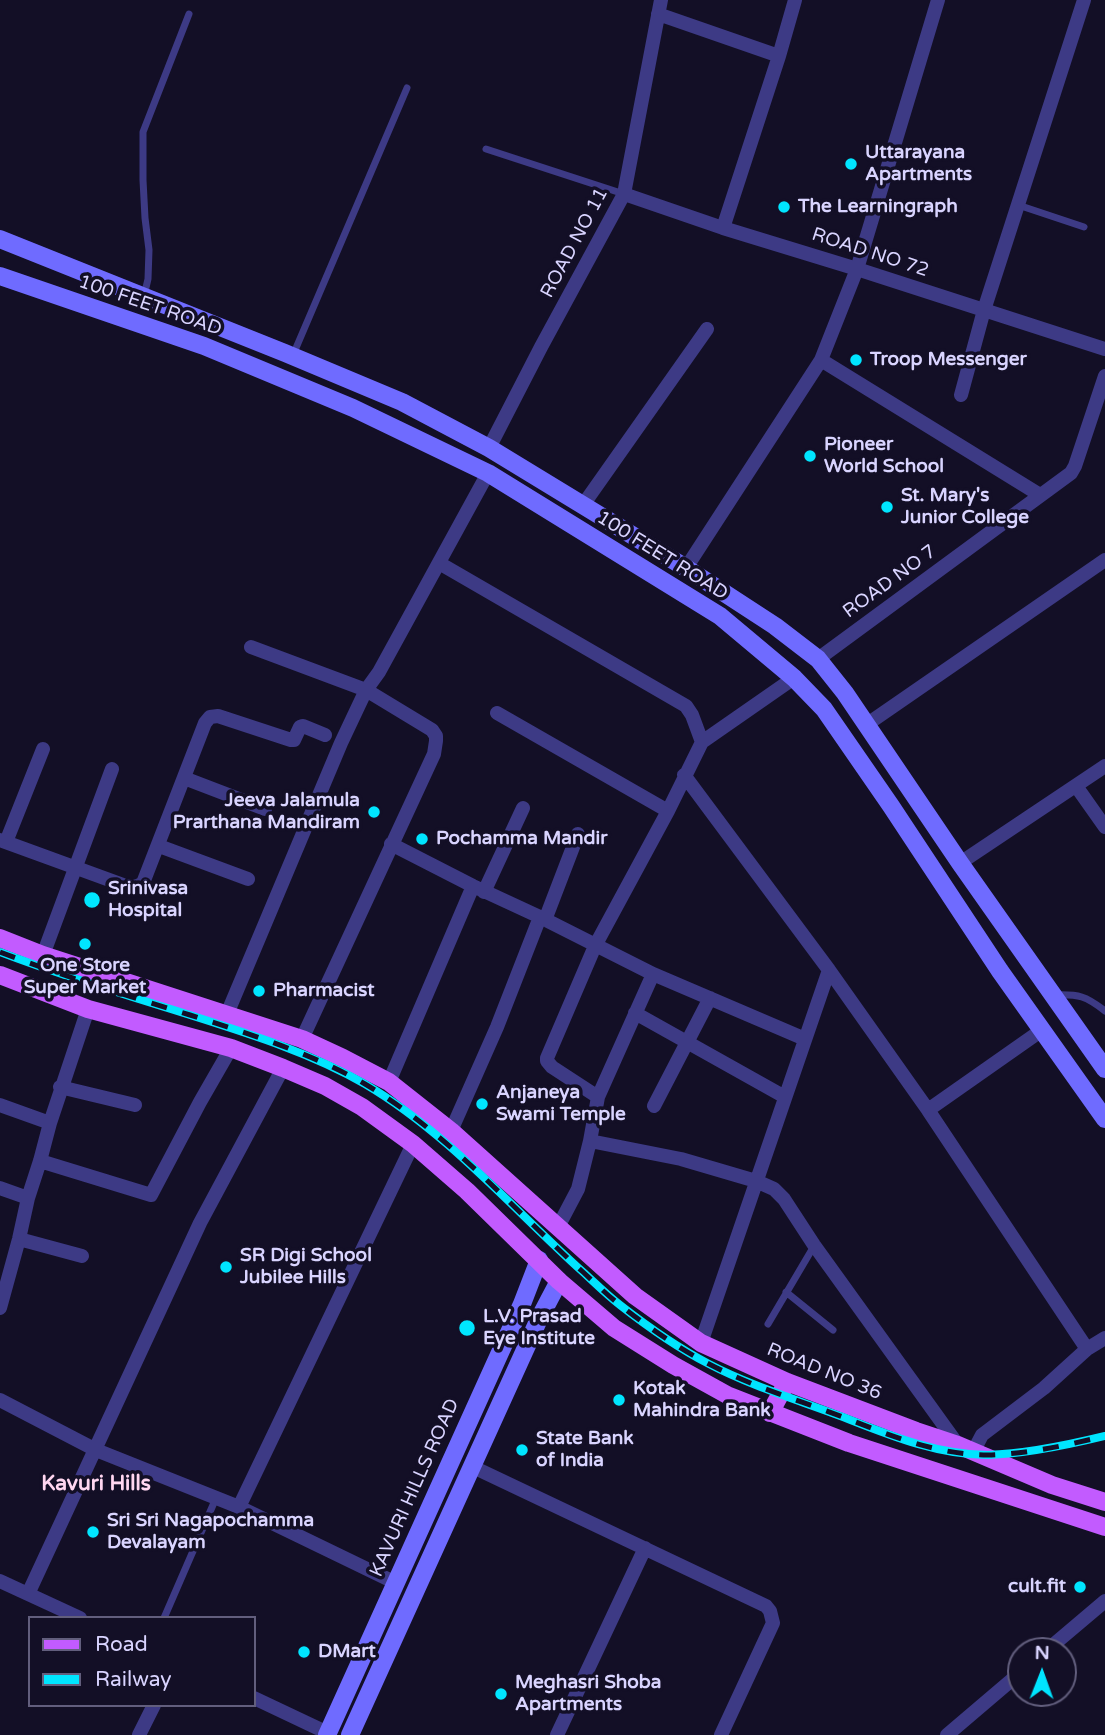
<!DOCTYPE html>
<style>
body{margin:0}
#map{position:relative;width:1105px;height:1735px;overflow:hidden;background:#130f26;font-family:"Varela Round",sans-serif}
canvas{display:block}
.legend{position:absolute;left:28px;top:1616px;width:228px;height:91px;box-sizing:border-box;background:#130f26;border:2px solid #625e7d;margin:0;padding:9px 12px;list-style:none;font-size:21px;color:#d9d4ff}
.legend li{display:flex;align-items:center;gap:14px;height:35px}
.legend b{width:35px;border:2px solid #625e7d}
.north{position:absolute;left:1007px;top:1637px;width:70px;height:70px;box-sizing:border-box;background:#130f26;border:2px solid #625e7d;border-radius:50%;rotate:1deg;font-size:19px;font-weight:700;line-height:28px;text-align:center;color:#d9d4ff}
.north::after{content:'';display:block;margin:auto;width:24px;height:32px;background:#00e5ff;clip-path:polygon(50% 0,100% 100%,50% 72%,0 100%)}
</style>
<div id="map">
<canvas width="1105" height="1735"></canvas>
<ul class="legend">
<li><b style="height:9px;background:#c25bff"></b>Road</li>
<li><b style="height:9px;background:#00e5ff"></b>Railway</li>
</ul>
<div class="north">N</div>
</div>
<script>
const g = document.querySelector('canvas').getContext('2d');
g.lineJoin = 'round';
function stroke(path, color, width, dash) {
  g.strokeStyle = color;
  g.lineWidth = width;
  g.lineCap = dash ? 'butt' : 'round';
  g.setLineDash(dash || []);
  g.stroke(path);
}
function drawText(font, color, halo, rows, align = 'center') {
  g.font = font + ' "Varela Round",sans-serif';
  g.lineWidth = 7;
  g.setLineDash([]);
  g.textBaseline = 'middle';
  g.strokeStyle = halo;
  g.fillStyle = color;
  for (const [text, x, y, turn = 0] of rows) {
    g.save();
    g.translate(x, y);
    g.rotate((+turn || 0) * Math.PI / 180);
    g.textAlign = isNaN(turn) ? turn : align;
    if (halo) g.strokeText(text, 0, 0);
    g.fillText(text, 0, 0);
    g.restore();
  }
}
stroke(new Path2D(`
 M486 149 624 194
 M1018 205 1084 227
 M144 296 148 279 149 250 145 218 143 180V132L189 14
 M293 355 407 88
 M1054 995C1079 994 1086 996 1105 1011
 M786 1292 833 1330
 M768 1324 814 1246
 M164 1618 216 1498`), '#3d3a85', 7);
stroke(new Path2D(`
 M658 14 779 56
 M624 194 723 228 857 269 1105 349
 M723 228 779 56 795 0
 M821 360 1040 495
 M961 395 984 310 1084 0
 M489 448 541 347 624 194 661 0
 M583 505 707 329
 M439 563 686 706 692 715 702 742
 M686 568 821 360 857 269 938 0
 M251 647 366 690 432 730 436 736V741L434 754 302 1039
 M818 659 1071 473 1075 466 1105 376
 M497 713 668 811
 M866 725 1105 560
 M684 775 829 970 928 1110 1087 1349
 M184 778 265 809
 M1076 786 1105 827
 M0 840 126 886C132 888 138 887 143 883L205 723 210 717 218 716 291 740H294L300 727 303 726 325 735
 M6 842 43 749
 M391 844 473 886 540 917 653 974 805 1039
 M159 846 248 879
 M960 863 1105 766
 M484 892 523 808
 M545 920 578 834
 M43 955 112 769
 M635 1013 785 1097
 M227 1014 341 743 366 690 379 672 488 473
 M389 1082 473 886
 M60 1087 135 1105
 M598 1097 552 1067 547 1061V1058L595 946 668 811 702 742 794 678
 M0 1105 50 1123
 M654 1106 710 998
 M928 1110 1042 1030
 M451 1131 497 1027 540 917
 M590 1141 681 1159 756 1181 774 1189 784 1199 814 1245 958 1445
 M40 1161 151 1195 200 1102 231 1048
 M0 1188 28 1198
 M558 1227 578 1189 590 1141 598 1097 653 974
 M19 1239 82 1256
 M0 1308 19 1239 28 1198 40 1161 50 1123 88 1009
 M701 1343 829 970
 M0 1400 96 1450 239 1507 396 1583
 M973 1452 982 1435 1044 1388 1087 1349 1105 1338
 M473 1467 766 1606 770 1611 773 1623 721 1735
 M239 1507 413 1144
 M0 1581 80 1618
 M28 1594 200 1223 283 1068
 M1046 1651 1105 1601
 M254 1698 328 1733
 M139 1735 154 1705
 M557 1735 645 1548
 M947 1735 1021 1672`), '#3d3a85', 14);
stroke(new Path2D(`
 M0 239 285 353 402 402 489 448 686 568 775 626 818 659 845 693 960 863 1105 1069
 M0 276 204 346 353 408 488 473 720 616 794 678 824 709 891 806 1000 971 1105 1119
 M327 1735 522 1304 539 1260
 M350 1735 539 1319 559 1281`), '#6f6bff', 18);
stroke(new Path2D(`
 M0 938 43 955 302 1039 343 1058 389 1082 451 1131 635 1296 701 1343 787 1382 916 1431 958 1445 1052 1485 1105 1502
 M0 975 88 1009 231 1048 283 1068 325 1086 362 1107 413 1144 467 1191 559 1281 614 1328 673 1365 729 1396 849 1443 1105 1527
 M770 1413 787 1382`), '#c25bff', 18);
const rail = new Path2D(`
 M0 952C62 976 126 995 190 1015 250 1034 311 1053 365 1084 448 1133 512 1208 583 1272 595 1283 607 1295 620 1305 648 1327 678 1348 709 1364 751 1386 798 1400 843 1417 889 1435 937 1455 988 1455 1027 1454 1068 1445 1105 1436`);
stroke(rail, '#00e5ff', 8);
stroke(rail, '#130f26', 5, [16]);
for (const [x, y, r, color] of [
 [851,164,7,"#00e5ff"],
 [784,207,7,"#00e5ff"],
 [856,360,7,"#00e5ff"],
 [810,456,7,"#00e5ff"],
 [887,507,7,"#00e5ff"],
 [374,812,7,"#00e5ff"],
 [422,839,7,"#00e5ff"],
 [92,900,9,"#00e5ff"],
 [85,944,7,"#00e5ff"],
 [259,991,7,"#00e5ff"],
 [482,1104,7,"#00e5ff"],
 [226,1267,7,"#00e5ff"],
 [467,1328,9,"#00e5ff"],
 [619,1400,7,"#00e5ff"],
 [522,1450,7,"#00e5ff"],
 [93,1532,7,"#00e5ff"],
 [1080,1587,7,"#00e5ff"],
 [304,1652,7,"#00e5ff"],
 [501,1694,7,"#00e5ff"]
]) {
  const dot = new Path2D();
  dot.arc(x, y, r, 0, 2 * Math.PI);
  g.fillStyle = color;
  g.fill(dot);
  stroke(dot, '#130f26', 2.5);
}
drawText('bold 19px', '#d9d4ff', '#130f26', [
 ["Uttarayana",865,153],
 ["Apartments",865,175],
 ["The Learningraph",798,207],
 ["Troop Messenger",870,360],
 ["Pioneer",824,445],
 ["World School",824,467],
 ["St. Mary's",901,496],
 ["Junior College",901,518],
 ["Jeeva Jalamula",360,801,"right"],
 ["Prarthana Mandiram",360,823,"right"],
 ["Pochamma Mandir",436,839],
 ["Srinivasa",108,889],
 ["Hospital",108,911],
 ["One Store",85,966,"center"],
 ["Super Market",85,988,"center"],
 ["Pharmacist",273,991],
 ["Anjaneya",496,1093],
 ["Swami Temple",496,1115],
 ["SR Digi School",240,1256],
 ["Jubilee Hills",240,1278],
 ["L.V. Prasad",483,1317],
 ["Eye Institute",483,1339],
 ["Kotak",633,1389],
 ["Mahindra Bank",633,1411],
 ["State Bank",536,1439],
 ["of India",536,1461],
 ["Sri Sri Nagapochamma",107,1521],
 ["Devalayam",107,1543],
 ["cult.fit",1066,1587,"right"],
 ["DMart",318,1652],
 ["Meghasri Shoba",515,1683],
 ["Apartments",515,1705]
], 'left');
drawText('19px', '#d9d4ff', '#130f26', [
 ["ROAD NO 11",575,243,-62],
 ["ROAD NO 72",870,253,18],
 ["100 FEET ROAD",150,306,19],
 ["100 FEET ROAD",662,556,32],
 ["ROAD NO 7",890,582,-36],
 ["ROAD NO 36",824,1372,22],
 ["KAVURI HILLS ROAD",415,1488,-66]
]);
drawText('bold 21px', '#ffd6f0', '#130f26', [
 ["Kavuri Hills",96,1484]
]);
</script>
